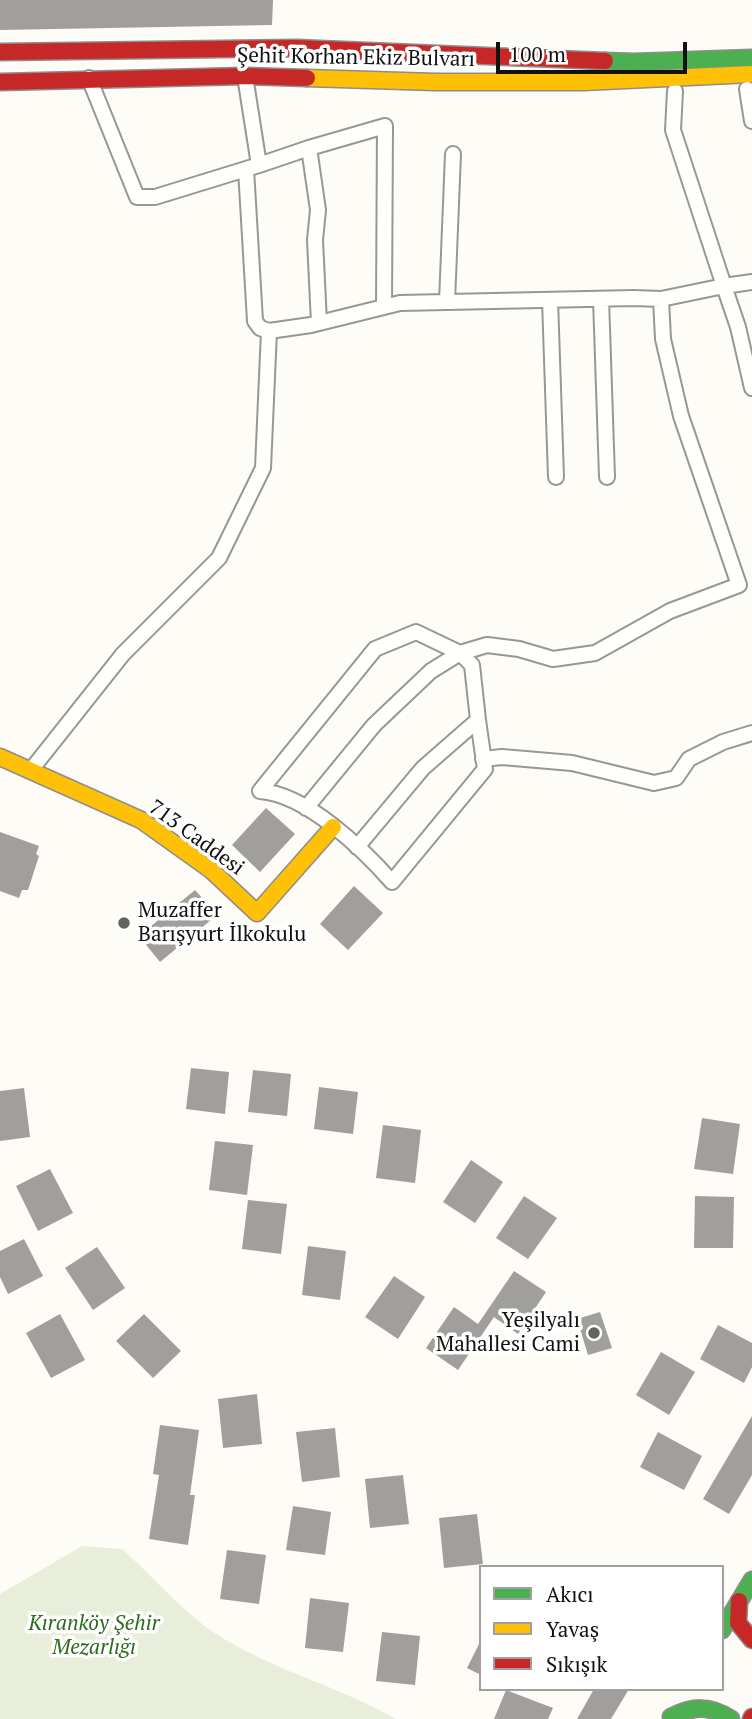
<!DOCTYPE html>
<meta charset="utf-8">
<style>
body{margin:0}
#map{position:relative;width:752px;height:1719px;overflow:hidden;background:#fdfcf7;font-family:"PT Serif",serif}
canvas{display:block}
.legend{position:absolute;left:479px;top:1565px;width:245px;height:126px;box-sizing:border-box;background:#fff;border:2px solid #a0a0a0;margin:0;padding:9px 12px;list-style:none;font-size:21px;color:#111}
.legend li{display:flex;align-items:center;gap:14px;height:35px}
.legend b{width:35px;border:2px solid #a0a0a0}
.scale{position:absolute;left:496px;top:42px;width:191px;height:32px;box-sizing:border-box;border:4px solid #111;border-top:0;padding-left:9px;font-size:21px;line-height:24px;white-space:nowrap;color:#111;-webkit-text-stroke:5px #fff;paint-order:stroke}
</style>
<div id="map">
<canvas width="752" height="1719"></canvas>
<ul class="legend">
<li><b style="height:9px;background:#4caf50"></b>Akıcı</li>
<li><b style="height:9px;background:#ffc107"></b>Yavaş</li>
<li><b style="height:9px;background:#c62828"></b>Sıkışık</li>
</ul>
<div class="scale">100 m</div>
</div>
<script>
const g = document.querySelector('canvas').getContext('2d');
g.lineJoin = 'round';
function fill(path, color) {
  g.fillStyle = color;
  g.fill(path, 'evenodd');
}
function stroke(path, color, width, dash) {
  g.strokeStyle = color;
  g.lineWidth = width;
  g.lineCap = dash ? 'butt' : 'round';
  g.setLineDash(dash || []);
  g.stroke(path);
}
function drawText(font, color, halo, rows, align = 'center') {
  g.font = font + ' "PT Serif",serif';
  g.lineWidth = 7;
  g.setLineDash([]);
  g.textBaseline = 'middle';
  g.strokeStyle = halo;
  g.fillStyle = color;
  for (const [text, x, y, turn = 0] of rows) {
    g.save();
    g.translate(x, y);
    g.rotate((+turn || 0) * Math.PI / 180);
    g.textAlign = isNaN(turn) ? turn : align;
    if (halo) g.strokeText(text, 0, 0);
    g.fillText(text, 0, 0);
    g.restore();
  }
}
fill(new Path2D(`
 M82 1546 122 1549C156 1579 186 1617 226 1640 280 1672 342 1688 396 1719H0V1594Z`), '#e9eedb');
fill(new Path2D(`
 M0 0H273L272 25 0 30Z
 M266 808 295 834 260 872 232 845Z
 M0 832 39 846 36 854 39 856 28 890H22L19 898 0 891Z
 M354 886 383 913 348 950 320 924Z
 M195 890 217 915 160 962 139 936Z
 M191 1068 229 1072 225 1114 186 1109Z
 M253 1070 291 1074 287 1116 248 1112Z
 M319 1087 358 1092 353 1134 314 1129Z
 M24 1088 30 1137 0 1141V1091Z
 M702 1118 740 1124 733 1174 694 1169Z
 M383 1125 421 1130 415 1183 376 1178Z
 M215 1141 253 1145 247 1195 209 1190Z
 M471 1160 503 1182 475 1223 443 1202Z
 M50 1169 73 1213 38 1231 16 1186Z
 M524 1196 557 1218 528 1259 496 1238Z
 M695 1196 734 1197 733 1248H694Z
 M248 1200 287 1204 281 1254 242 1249Z
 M24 1239 43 1276 8 1294 0 1277V1251Z
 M308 1246 346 1251 340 1300 302 1295Z
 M97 1247 125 1288 93 1310 65 1268Z
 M514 1271 546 1292 518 1334 494 1317 458 1370 426 1348 454 1307 478 1324Z
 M394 1276 425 1297 398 1339 365 1317Z
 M600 1312 612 1348 588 1355 577 1319Z
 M60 1314 85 1360 51 1378 26 1333Z
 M144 1314 181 1351 153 1378 116 1341Z
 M718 1325 752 1343V1367L744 1383 700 1359Z
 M661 1352 695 1372 669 1415 636 1395Z
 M257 1394 262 1444 223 1448 218 1399Z
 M752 1416V1475L729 1514 703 1499Z
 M160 1425 199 1430 190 1495H195L188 1545 149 1539 159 1475 153 1474Z
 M335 1428 340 1477 302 1482 296 1432Z
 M658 1432 702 1456 684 1490 640 1467Z
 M403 1475 409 1524 370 1528 365 1479Z
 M293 1506 331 1512 325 1555 286 1550Z
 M477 1514 483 1564 444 1568 439 1518Z
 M227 1550 266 1555 259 1604 220 1599Z
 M310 1598 349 1603 343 1652 305 1648Z
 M382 1632 420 1636 415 1685 376 1681Z
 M481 1640V1675L467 1668Z
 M594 1689H629L611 1719H577Z
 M506 1690 553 1708 548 1719H494Z`), '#a19f9c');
const street = new Path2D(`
 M89 78 137 197H155L259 165 245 76
 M747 89 752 121
 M309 148 385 126 384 307
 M259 165 309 148 318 210 315 240 319 323
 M246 169 255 321 260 328 269 331
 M752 282 724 286 738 327 752 388
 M601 299 607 477
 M661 299 724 286 673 130 675 91
 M550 300 556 477
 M447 302 453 154
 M483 759 502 757 572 763 654 783 676 778 689 759 723 742 752 733
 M31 770 123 654 219 558 263 468 269 331 311 325 400 303 634 298 661 299 663 339 681 416 739 585 670 611 595 653 553 659 519 649 487 645 460 653 472 665 478 720 423 768 357 847
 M260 791 375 649 416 632 460 653 431 671 374 725 306 808
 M260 791C306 794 363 849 392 882L485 769 478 720`);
const fast = new Path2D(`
 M605 61 634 62 752 58
 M722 1630 752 1580
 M671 1717C693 1706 710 1705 731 1719`);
const slow = new Path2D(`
 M307 78 435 82H584L752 74
 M0 757 141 820 211 870 257 913 333 827`);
const jam = new Path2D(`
 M0 52 296 48 605 61
 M0 82 245 76 307 78
 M739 1601 738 1623 752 1640
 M751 1719 752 1717`);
stroke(street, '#979795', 18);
stroke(fast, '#8e8d8b', 19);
stroke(slow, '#8e8d8b', 19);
stroke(jam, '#8e8d8b', 19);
stroke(street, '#fffffe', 14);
stroke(fast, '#4caf50', 16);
stroke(slow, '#ffc107', 16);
stroke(jam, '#c62828', 16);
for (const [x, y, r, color] of [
 [124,923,7,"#646362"],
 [594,1333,7,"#646362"]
]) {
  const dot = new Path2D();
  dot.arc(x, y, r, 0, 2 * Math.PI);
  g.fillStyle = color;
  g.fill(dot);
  stroke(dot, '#fff', 2.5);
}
drawText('21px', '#111', '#fff', [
 ["Şehit Korhan Ekiz Bulvarı",356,58,1],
 ["713 Caddesi",196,838,36]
]);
drawText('21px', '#111', '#fff', [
 ["Muzaffer",138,911],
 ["Barışyurt İlkokulu",138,935],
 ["Yeşilyalı",580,1321,"right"],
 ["Mahallesi Cami",580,1345,"right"]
], 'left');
drawText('italic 21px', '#2f6b1f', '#fff', [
 ["Kıranköy Şehir",94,1624],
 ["Mezarlığı",94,1648]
]);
</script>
